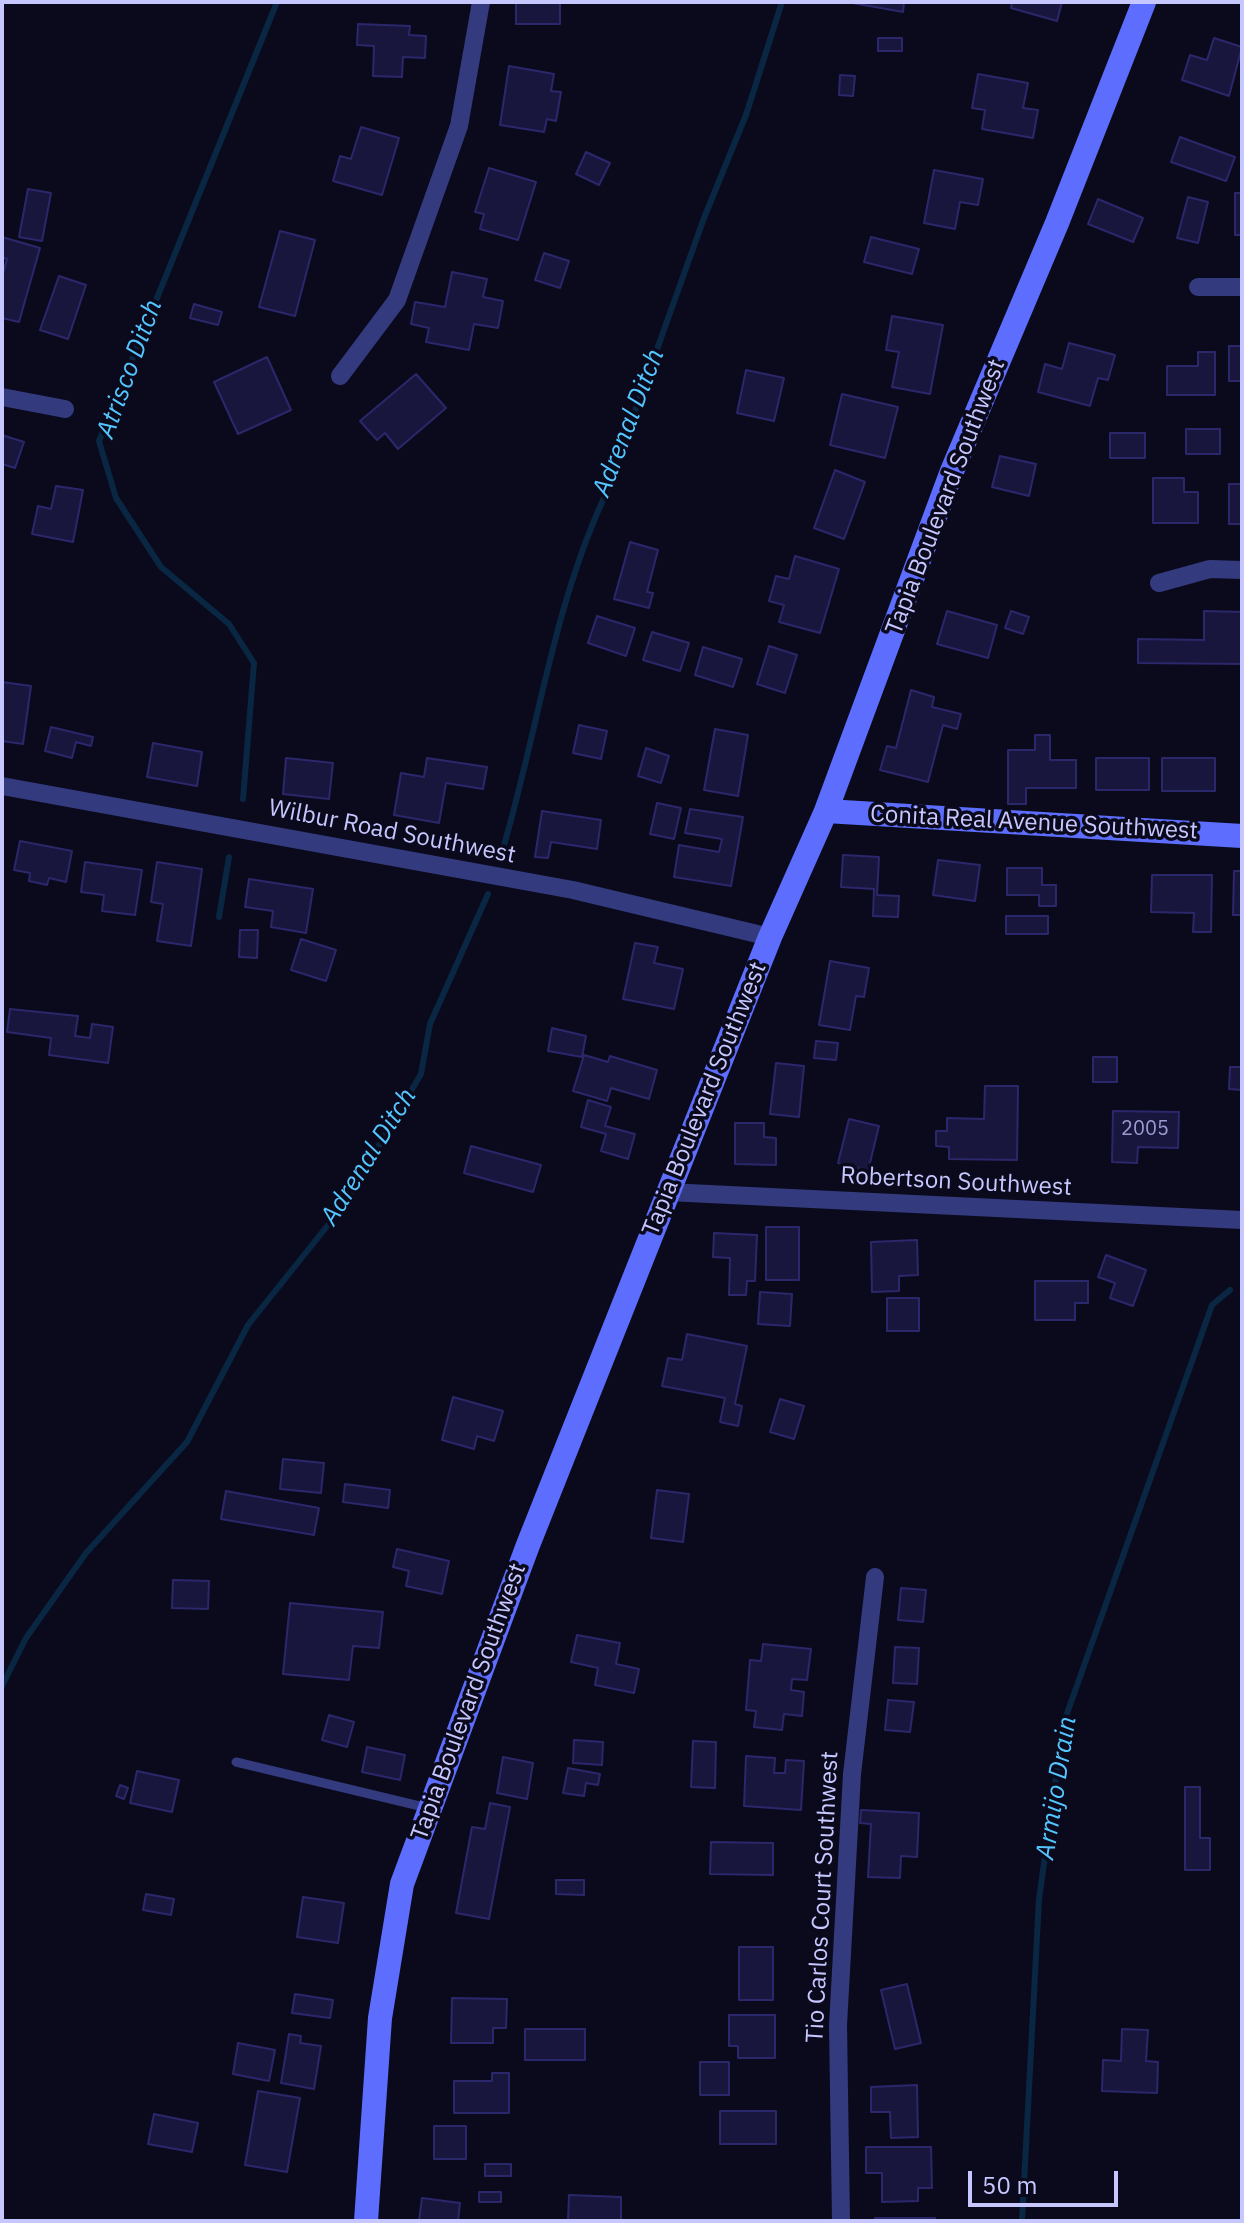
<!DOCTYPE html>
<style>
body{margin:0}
#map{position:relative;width:1244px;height:2223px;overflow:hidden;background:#0b0a1d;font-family:"IBM Plex Sans",sans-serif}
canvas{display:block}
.frame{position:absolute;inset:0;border:4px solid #c6c7ff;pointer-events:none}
.scale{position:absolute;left:968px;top:2171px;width:150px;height:36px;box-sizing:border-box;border:4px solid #c6c7ff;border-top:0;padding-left:10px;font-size:24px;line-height:28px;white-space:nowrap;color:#c6c7ff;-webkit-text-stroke:6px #0b0a1d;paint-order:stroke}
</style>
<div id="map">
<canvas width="1244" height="2223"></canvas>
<div class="frame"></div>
<div class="scale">50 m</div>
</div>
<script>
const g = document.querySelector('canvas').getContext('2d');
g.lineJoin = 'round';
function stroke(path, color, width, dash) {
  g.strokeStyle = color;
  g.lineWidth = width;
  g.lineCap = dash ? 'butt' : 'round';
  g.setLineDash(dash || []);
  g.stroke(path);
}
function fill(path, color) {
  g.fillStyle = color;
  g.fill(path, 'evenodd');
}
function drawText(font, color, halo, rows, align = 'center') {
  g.font = font + ' "IBM Plex Sans",sans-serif';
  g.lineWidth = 7;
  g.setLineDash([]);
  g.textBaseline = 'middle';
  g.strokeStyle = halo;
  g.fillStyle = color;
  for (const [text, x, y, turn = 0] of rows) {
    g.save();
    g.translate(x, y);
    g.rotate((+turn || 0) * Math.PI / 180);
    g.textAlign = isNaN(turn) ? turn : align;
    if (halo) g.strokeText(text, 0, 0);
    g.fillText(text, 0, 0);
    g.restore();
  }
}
stroke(new Path2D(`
 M243 799 254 663 229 624 161 567 116 498 99 441 277 2
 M502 852C537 735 552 612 603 500L704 218 746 115 782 2
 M219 917 229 857
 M2 1686 26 1638 86 1553 187 1442 248 1325 344 1205 421 1074 430 1024 488 894
 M1022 2221 1039 1899 1064 1722 1212 1305 1230 1290`), '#092742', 6);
const building = new Path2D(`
 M516 2H560V24H516Z
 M847 2H904L903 12Z
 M1012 2H1062L1057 21 1011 8Z
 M358 24 410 26 409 35 426 36 425 58 403 57 402 77 373 76 374 46 357 45Z
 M878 38H902V51H878Z
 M1214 38 1242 47 1229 96 1182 80 1190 55 1207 60Z
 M509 66 554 74 551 91 561 92 556 121 547 119 544 132 500 125Z
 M978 74 1028 83 1023 108 1038 110 1033 138 982 129 985 110 972 108Z
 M840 75 855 76 853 96 839 95Z
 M361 127 399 138 382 195 333 181 340 156 351 159Z
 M1180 137 1235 157 1226 181 1171 162Z
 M586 152 610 163 599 185 576 174Z
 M489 168 536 182 518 240 480 229 484 214 475 212Z
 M934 170 983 179 978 205 960 202 955 229 924 223Z
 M28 189 51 193 42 241 19 237Z
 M1235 193H1242V235H1235Z
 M1188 197 1208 202 1198 243 1177 238Z
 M1098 199 1143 218 1133 242 1088 224Z
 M280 231 315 240 295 316 259 307Z
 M2 237 40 248 19 322 2 318V277L7 259 2 257Z
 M871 237 919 249 912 274 864 262Z
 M544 253 569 261 560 288 535 280Z
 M452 272 487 279 483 297 503 301 498 328 474 324 469 350 426 342 429 328 411 324 415 302 445 307Z
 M59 276 86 285 68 339 40 330Z
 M194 304 222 312 218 325 190 318Z
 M892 316 943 325 930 394 892 387 899 352 886 350Z
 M1069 343 1115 355 1108 380 1098 378 1090 406 1038 392 1045 364 1062 369Z
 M1229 346H1242V381H1229Z
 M1198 352H1215V395H1167V366H1198Z
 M267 357 291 410 238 434 214 382Z
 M746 370 784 378 774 421 737 413Z
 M416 374 446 408 398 449 385 433 377 440 360 421Z
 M842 394 898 407 885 458 830 445Z
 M1186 429H1220V454H1186Z
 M1110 433H1145V458H1110Z
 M2 435 24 442 15 468 2 464Z
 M1000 456 1036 464 1029 496 992 487Z
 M835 470 865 482 844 539 814 528Z
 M1153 478H1184V492H1198V523H1153Z
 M1229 484H1242V524H1229Z
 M56 486 83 490 73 542 32 534 38 506 51 509Z
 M630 542 658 550 647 592 653 593 649 608 614 599Z
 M795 556 839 569 820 633 779 622 784 605 769 601 776 576 789 579Z
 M947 611 997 625 988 658 937 644Z
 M1011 611 1029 617 1023 634 1005 628Z
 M1204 611 1242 612V664L1138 663V639L1204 640Z
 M597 616 635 628 626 656 588 643Z
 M652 632 689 643 680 671 643 660Z
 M769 646 797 655 785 693 757 684Z
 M703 647 742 659 733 687 695 675Z
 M2 682 31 686 23 744 2 741Z
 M911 690 934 697 932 707 961 714 957 729 943 725 928 782 880 770 887 746 896 748Z
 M579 725 607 731 601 759 573 753Z
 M51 727 93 737 91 746 76 742 72 758 45 751Z
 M715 729 748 735 738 796 704 790Z
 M1035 735H1050V760H1076V788H1026V804H1008V750H1035Z
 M153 743 202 752 197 786 147 777Z
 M646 748 669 756 661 783 638 776Z
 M286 758 333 763 329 799 283 794Z
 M427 758 487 767 483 789 446 783 439 823 394 815 401 773 424 777Z
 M1096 758H1149V790H1096Z
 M1162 758H1215V791H1162Z
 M657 803 681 808 674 839 650 834Z
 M690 809 743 817 731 886 674 877 679 845 719 852 722 839 685 833Z
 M542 811 601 820 597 849 551 842 548 858 535 857Z
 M20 841 72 851 66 882 49 878 47 885 29 881 30 873 14 870Z
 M843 855 879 857 877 895 899 896 898 917 873 916 874 889 841 887Z
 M938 860 980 865 975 901 933 895Z
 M85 862 142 870 135 915 102 911 104 895 81 892Z
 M157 862 202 869 191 946 157 941 163 904 151 902Z
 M1007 868H1042V885H1056V906H1039V895H1007Z
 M1234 871H1242V915H1233Z
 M1152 875H1212L1211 932H1193L1194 913 1151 912Z
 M249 879 313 889 306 933 271 927 273 911 245 907Z
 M1006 916H1048V934H1006Z
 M240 930H258L257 958 239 957Z
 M301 939 336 950 326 981 291 970Z
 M635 943 658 947 654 963 683 969 674 1009 623 999Z
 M830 961 869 968 864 997 856 996 850 1030 819 1025Z
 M10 1009 78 1016 75 1036 90 1038 92 1024 113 1027 108 1063 49 1055 51 1038 7 1032Z
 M552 1028 586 1036 582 1057 548 1051Z
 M816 1041 838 1043 836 1060 814 1058Z
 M584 1055 608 1062 610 1056 657 1070 649 1099 611 1088 607 1101 573 1091Z
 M1093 1057H1117V1082H1093Z
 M776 1063 804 1066 799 1117 770 1114Z
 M1230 1067H1242V1090L1229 1089Z
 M985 1086H1018L1017 1160 949 1159V1147L936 1146V1131H947V1118L984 1119Z
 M588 1100 611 1107 605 1126 635 1134 628 1159 601 1151 606 1134 581 1127Z
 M1113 1111 1179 1112 1178 1148 1138 1147 1137 1163 1112 1162Z
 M849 1119 879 1126 868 1171 838 1163Z
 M735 1123H764V1137L776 1138V1165L735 1164Z
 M471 1146 541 1165 533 1192 464 1173Z
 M766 1227H799V1280H766Z
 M714 1233 757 1235 755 1281H747L746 1295H729L730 1258 713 1257Z
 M917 1240 918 1275 899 1276V1291L872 1292 871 1242Z
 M1106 1255 1146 1270 1133 1306 1110 1298 1115 1283 1098 1277Z
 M1035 1281H1088V1303H1075V1320H1035Z
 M760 1292 792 1294 790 1326 758 1324Z
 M887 1298H919V1331H887Z
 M687 1334 747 1346 735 1404 742 1406 738 1426 720 1422 725 1398 662 1386 668 1358 682 1360Z
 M453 1397 503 1411 494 1441 477 1436 474 1449 442 1440Z
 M780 1399 804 1406 794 1439 770 1432Z
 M283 1459 324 1463 321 1493 280 1489Z
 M345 1484 390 1490 388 1508 343 1502Z
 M657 1490 689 1494 683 1542 651 1538Z
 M226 1491 319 1508 314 1535 221 1519Z
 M397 1549 449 1561 442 1594 406 1586 409 1571 393 1567Z
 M173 1580 209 1581 208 1609 172 1608Z
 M901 1588 926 1590 923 1622 898 1620Z
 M290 1603 383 1612 379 1648 353 1646 349 1680 283 1674Z
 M577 1635 620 1643 616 1664 639 1669 634 1693 595 1685 598 1668 571 1662Z
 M763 1644 811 1649 807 1680 792 1679 791 1690 804 1692 802 1716 784 1714 782 1730 754 1727 756 1711 746 1710 750 1660 761 1661Z
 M895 1647 919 1648 917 1684 893 1683Z
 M888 1700 914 1702 910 1732 885 1730Z
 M329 1715 354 1722 347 1747 322 1740Z
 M574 1740 603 1742 602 1765 573 1763Z
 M693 1741 716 1742 715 1788 691 1787Z
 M367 1747 405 1755 400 1780 362 1772Z
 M746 1756 775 1758 774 1773H785L786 1760 804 1761 801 1810 744 1806Z
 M503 1757 533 1763 527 1799 497 1793Z
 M568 1768 600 1774 598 1785 586 1783 584 1796 563 1793Z
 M137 1771 179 1780 172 1812 130 1803Z
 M120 1785 128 1788 124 1799 116 1796Z
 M1185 1787H1200V1838H1210V1870H1185Z
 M490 1803 510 1807 489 1919 456 1913 472 1827 485 1829Z
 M861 1810 919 1813 917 1857 901 1856 900 1878 868 1877 871 1824 860 1823Z
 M711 1842 773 1843V1875L710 1874Z
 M556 1880H584V1895L556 1894Z
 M146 1894 174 1899 171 1915 143 1910Z
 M303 1897 344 1903 338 1943 297 1937Z
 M739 1947H773V2000H739Z
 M907 1984 921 2043 895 2049 881 1990Z
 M295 1994 333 2000 330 2018 292 2013Z
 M452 1998 507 1999 506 2028H493V2043H451Z
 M729 2015H775V2058H738V2046H729Z
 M525 2029H585V2060H525Z
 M1122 2029 1148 2030 1146 2061 1158 2062 1157 2093 1102 2091 1103 2060 1121 2061Z
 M289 2034 301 2036 300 2043 321 2046 314 2089 281 2083Z
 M238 2043 275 2050 269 2081 233 2074Z
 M700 2062H729V2095H700Z
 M492 2073H509V2113H454V2081H492Z
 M917 2085 918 2137 891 2138 890 2112H871V2087Z
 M258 2091 300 2098 287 2172 245 2165Z
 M720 2111H776V2144H720Z
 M154 2114 198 2123 192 2152 148 2144Z
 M434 2126H466V2159H434Z
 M866 2147H931L932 2188H918V2201L882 2202V2173H866Z
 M485 2164H511V2176H485Z
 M479 2192H501V2202H479Z
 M569 2195 621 2197V2221H568Z
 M422 2198 460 2203 458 2221H419Z
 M875 2218H935V2221H875Z`);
fill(building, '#19163e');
stroke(building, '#2b276b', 2);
stroke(new Path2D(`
 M236 1762 428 1808`), '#333a7e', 9);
stroke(new Path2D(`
 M1198 287H1242
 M340 376 397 300 459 126 481 2
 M2 397 65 409
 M1159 583 1210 569 1242 570
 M2 786 573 890 770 937
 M668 1192 1242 1220
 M841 2221 838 2025 852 1774 875 1577`), '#333a7e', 18);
stroke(new Path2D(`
 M826 811 1242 836
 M366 2221 380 2018 402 1884 528 1545 770 937 826 811 952 471 1057 223 1144 2`), '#5d6eff', 24);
drawText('20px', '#9b9bcf', null, [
 ["2005",1145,1129]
]);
drawText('24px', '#c6c7ff', '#0b0a1d', [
 ["Tapia Boulevard Southwest",946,497,-69],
 ["Conita Real Avenue Southwest",1034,823,3],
 ["Wilbur Road Southwest",392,832,11],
 ["Tapia Boulevard Southwest",705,1099,-68],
 ["Robertson Southwest",956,1182,3],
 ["Tapia Boulevard Southwest",469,1702,-70],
 ["Tio Carlos Court Southwest",823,1897,-87]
]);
drawText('italic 26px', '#54c6ff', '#0b0a1d', [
 ["Atrisco Ditch",130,369,-70],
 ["Adrenal Ditch",629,423,-69],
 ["Adrenal Ditch",369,1157,-58],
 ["Armijo Drain",1057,1788,-81]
]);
</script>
